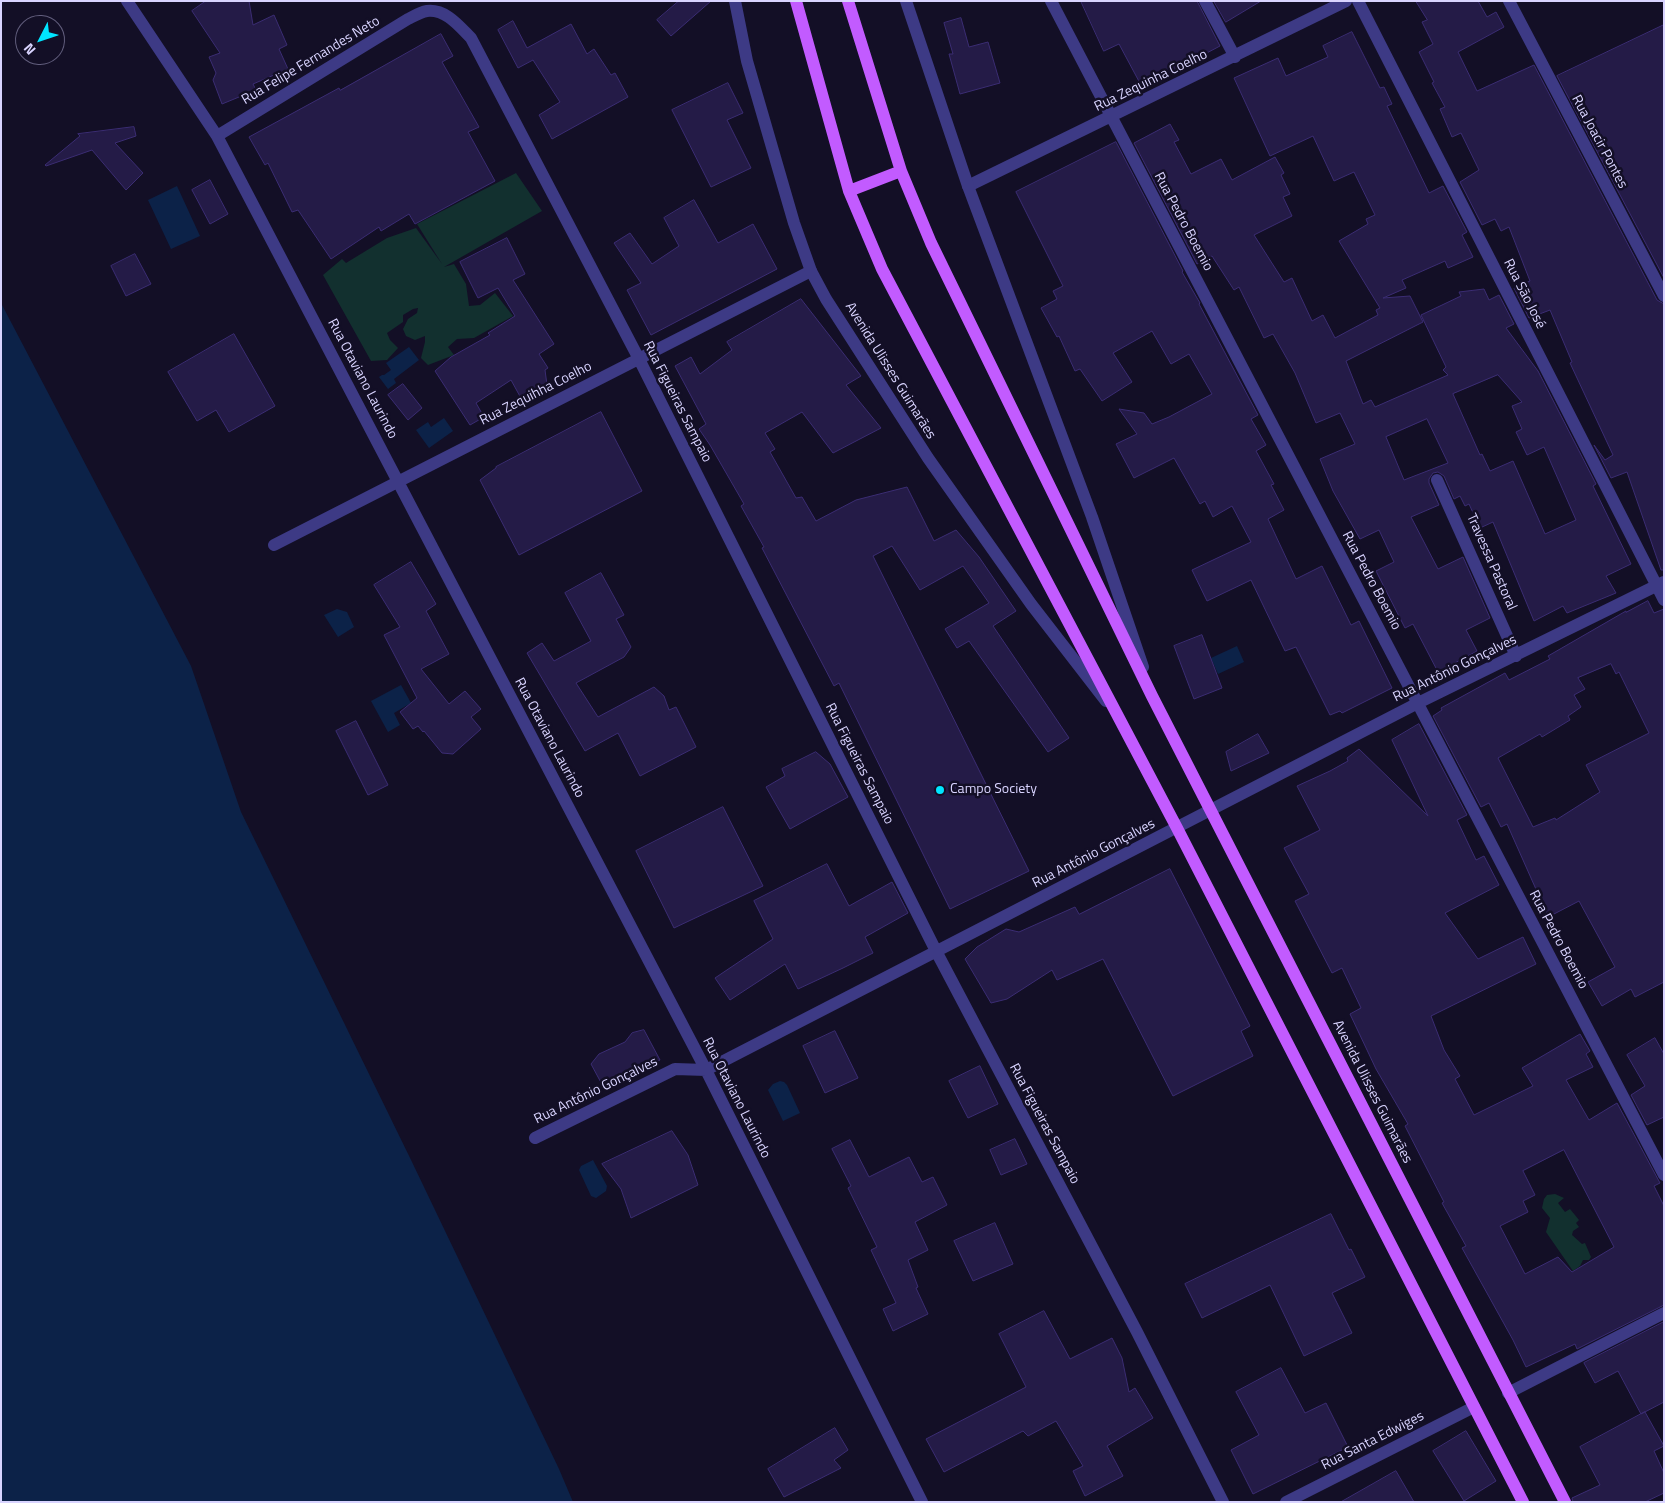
<!DOCTYPE html>
<meta charset="utf-8">
<style>
body{margin:0}
#map{position:relative;width:1665px;height:1503px;overflow:hidden;background:#130f26;font-family:"Titillium Web",sans-serif}
canvas{display:block}
.frame{position:absolute;inset:0;border:2px solid #d9d4ff;pointer-events:none}
.north{position:absolute;left:15px;top:15px;width:50px;height:50px;box-sizing:border-box;background:#130f26;border:1px solid #625e7d;border-radius:50%;rotate:229deg;font-size:14px;font-weight:700;line-height:20px;text-align:center;color:#d9d4ff}
.north::after{content:'';display:block;margin:auto;width:18px;height:22px;background:#00e5ff;clip-path:polygon(50% 0,100% 100%,50% 72%,0 100%)}
</style>
<div id="map">
<canvas width="1665" height="1503"></canvas>
<div class="frame"></div>
<div class="north">N</div>
</div>
<script>
const g = document.querySelector('canvas').getContext('2d');
g.lineJoin = 'round';
function fill(path, color) {
  g.fillStyle = color;
  g.fill(path, 'evenodd');
}
function stroke(path, color, width, dash) {
  g.strokeStyle = color;
  g.lineWidth = width;
  g.lineCap = dash ? 'butt' : 'round';
  g.setLineDash(dash || []);
  g.stroke(path);
}
function drawText(font, color, halo, rows, align = 'center') {
  g.font = font + ' "Titillium Web",sans-serif';
  g.lineWidth = 5;
  g.setLineDash([]);
  g.textBaseline = 'middle';
  g.strokeStyle = halo;
  g.fillStyle = color;
  for (const [text, x, y, turn = 0] of rows) {
    g.save();
    g.translate(x, y);
    g.rotate((+turn || 0) * Math.PI / 180);
    g.textAlign = isNaN(turn) ? turn : align;
    if (halo) g.strokeText(text, 0, 0);
    g.fillText(text, 0, 0);
    g.restore();
  }
}
fill(new Path2D(`
 M516 173 542 211 444 267 454 264 466 284 469 306 480 305 495 293 513 316 474 338 457 339 448 347 454 355 428 365 421 358 425 342V336L415 340 406 336 403 329 408 319 417 313 418 308 413 309 403 315V322L387 333 390 340 398 348 387 360 371 361 323 275 342 259 346 263 387 238 416 228 442 264 417 224Z
 M1555 1194 1564 1198 1558 1203 1565 1212 1570 1209 1579 1220 1576 1223 1579 1227 1573 1231 1572 1235 1582 1244 1585 1243 1591 1257 1589 1260H1583L1580 1266 1573 1271 1546 1232 1550 1218 1542 1208 1544 1199 1547 1195Z`), '#12302f');
fill(new Path2D(`
 M177 186 200 236 171 249 148 200Z
 M1 303 191 666 241 812 412 1162 559 1469 573 1502H1Z
 M409 347 419 360 394 379 396 383 388 389 379 377 382 375H384L391 370 386 363Z
 M444 418 453 431 429 448 416 430 428 422 431 427Z
 M337 609 347 612 354 627 338 637 324 615Z
 M1237 646 1244 662 1218 674 1211 658Z
 M401 685 411 703 394 713 400 725 388 732 371 701Z
 M780 1081 784 1082 787 1085 800 1113 783 1121 768 1090 773 1084Z
 M593 1160 607 1186 606 1191 596 1198 591 1196 579 1170 581 1166Z`), '#0c2248');
const building = new Path2D(`
 M206 1H249L253 25 274 15 287 45 279 49 288 69 253 84 256 90 222 104 213 80 216 73 209 57 220 53 192 11Z
 M679 1H711L671 36 657 20Z
 M1081 1H1197L1220 46 1142 87 1119 44 1104 51Z
 M1214 1H1261L1226 22Z
 M1416 1H1478L1487 17 1496 12 1504 27 1458 52 1477 91 1534 65 1657 300 1664 304V570H1661L1627 472 1611 478 1594 445 1605 460 1613 455 1570 363 1572 362 1550 310 1529 318 1514 288 1530 281 1509 227 1501 231 1495 219 1482 225 1460 182 1479 170 1461 133 1452 137 1440 109 1445 107 1432 83 1434 82 1419 52 1433 44 1422 22 1427 20Z
 M961 18 969 47 988 42 1000 83 960 94 949 54H953L944 23Z
 M513 21 527 48 571 24 587 54 594 49 611 75 615 73 628 97 552 139 539 115 560 102 533 60 518 68 498 30Z
 M1664 25V278L1557 76Z
 M1352 32 1380 88 1384 87 1392 104 1387 106 1429 193 1443 186 1467 232 1462 235 1473 257 1448 268 1445 261 1402 280 1406 288 1383 298 1410 296 1423 322 1346 361 1363 404 1371 400 1375 407 1448 375 1443 370 1446 367 1421 315 1461 296 1459 292 1484 289 1489 300 1499 295 1514 324 1506 328 1538 371 1596 484 1593 486 1631 564 1606 576 1616 593 1567 613 1563 606 1534 621 1493 522 1480 528 1469 504 1465 506 1460 496 1454 499 1444 476 1438 472 1433 473 1429 479V483L1439 505 1411 517 1438 569 1463 557 1490 618 1466 630 1477 651 1438 672 1413 624 1405 628 1376 571 1394 562 1379 530 1360 539 1333 491 1320 459 1355 444 1340 413 1316 423 1295 373 1273 334 1264 338 1239 287 1234 290 1212 256 1197 264 1134 143 1170 124 1179 140 1174 142 1191 174 1221 159 1232 180 1275 157 1284 173 1281 175 1290 194 1283 197 1292 216 1254 235 1284 282 1292 278 1312 321 1323 315 1335 338 1378 315 1376 310 1380 308 1339 241 1368 224 1366 219 1375 215 1354 172 1334 181 1313 136 1270 156 1234 78 1278 58 1286 76 1328 57 1323 46ZM1498 375 1522 402 1512 406 1522 429 1516 432 1527 455 1544 447 1576 520 1545 534 1513 461 1490 471 1482 454 1480 455 1453 394ZM1427 419 1448 463 1404 480 1386 437Z
 M441 34 453 56 442 62 479 127 468 132 495 181 415 224 409 214 381 231 379 227 331 259 298 210 292 212 268 163 265 165 249 137 339 88 340 90Z
 M728 83 743 113 727 120 751 168 711 187 672 110Z
 M134 127 136 136 115 143 143 173 126 190 92 150 46 166 45 165 80 136 78 134Z
 M1116 142 1183 271 1182 272 1197 298 1200 303 1199 304 1258 415 1251 419 1266 445 1256 451 1274 484 1271 485 1284 510 1268 519 1296 579 1322 566 1351 625 1359 621 1392 688 1342 713 1340 711 1330 715 1296 647 1285 651 1251 580 1207 601 1192 570 1251 542 1232 506 1213 517 1205 501 1200 504 1174 458 1134 478 1116 444 1137 434 1119 409 1144 413 1152 424 1169 417 1212 394 1189 354 1171 364 1152 331 1113 353 1132 382 1102 401 1080 369 1075 371 1059 336 1057 337 1041 308 1057 299 1053 291 1063 286 1016 192Z
 M210 180 228 214 210 224 192 190Z
 M694 200 718 243 753 224 777 269 651 335 627 290 641 283 614 243 630 233 652 264 679 246 664 218Z
 M507 238 525 274 513 280 554 344 539 354 548 368 545 370 547 385 522 400 511 380 476 403 484 417 470 425 435 371 451 357 490 335 488 333 515 316 498 288 478 298 460 262Z
 M135 254 151 284 126 296 111 266Z
 M801 299 861 376 846 385 881 428 833 453 802 412 765 433 775 449 770 452 796 498 802 497 816 521 856 500 907 487 934 541 956 530 979 557 1016 611 993 626 1069 738 1048 752 969 641 957 648 945 629 989 603 963 566 920 590 892 546 873 556 1029 871 950 909 839 683 834 686 762 548 764 547 741 506 744 504 710 445 699 429 706 424 675 366 691 357 700 374 732 350 727 342Z
 M234 334 275 406 229 432 216 410 197 421 168 372Z
 M403 384 422 408 408 420 388 395Z
 M601 412 642 491 519 555 480 480 496 468V467Z
 M411 562 436 604 426 611 449 654 421 669 449 704 465 691 481 709 471 717 481 729 453 754 442 753 424 731 423 732 418 726 413 729 400 712 417 698 384 635 400 627 374 585Z
 M601 573 624 615 616 619 631 647 624 657 576 683 598 717 654 687 664 696 669 710 676 707 696 747 640 776 618 733 585 751 527 653 542 643 554 661 591 641 565 593Z
 M1648 601 1654 613 1664 609V982L1635 997 1631 989 1602 1006 1588 982 1615 967 1579 901 1554 914H1547L1507 824 1501 827 1489 803 1481 807 1433 716 1442 710 1441 708 1505 673 1509 680 1550 659 1548 656 1626 611V612ZM1611 664 1616 674 1619 672 1649 733 1586 765 1600 792 1556 820 1555 818 1533 827 1498 758 1540 734 1542 737 1570 720 1568 716 1581 707 1574 695 1585 689 1578 678Z
 M1202 635 1222 688 1194 699 1174 646Z
 M356 721 388 785 368 795 336 731Z
 M1419 724 1467 815 1457 820 1476 860 1484 856 1499 885 1445 913 1478 959 1523 937 1536 964 1431 1016 1444 1050 1460 1076 1455 1079 1474 1115 1533 1086 1522 1068 1580 1034 1590 1051 1586 1054 1593 1067 1566 1080 1589 1120 1617 1103 1660 1183 1654 1186 1664 1206V1305L1577 1349 1575 1344 1526 1367 1513 1340 1462 1248 1466 1246 1442 1203 1444 1202 1405 1126 1408 1124 1376 1069 1350 1014 1361 1008 1342 968 1332 973 1295 901 1309 894 1284 848 1320 830 1297 786 1330 771 1348 761 1347 758 1359 749 1428 816 1392 740ZM1564 1150 1614 1247 1572 1272 1558 1257 1525 1274 1500 1226 1528 1212 1523 1201 1535 1195 1523 1171Z
 M1258 734 1269 753 1231 771 1226 752Z
 M816 752 830 764 848 797 790 829 766 787 785 776 782 769Z
 M723 807 763 886 674 928 636 851Z
 M827 864 849 906 892 882 908 913 865 937 873 953 843 968 798 989 785 964 730 1000 715 978 773 939 754 901Z
 M1170 869 1250 1026 1241 1031 1253 1056 1173 1096 1103 959 1057 980 1052 970 1007 999 991 1003 965 959 977 947 1006 929 1019 932 1075 907 1079 914Z
 M644 1030 660 1060 605 1090 591 1064 599 1054 625 1042 632 1033Z
 M835 1031 858 1078 825 1093 803 1046Z
 M1655 1038 1664 1054V1117L1647 1125 1631 1095 1645 1086 1627 1055Z
 M980 1066 998 1104 968 1118 949 1081Z
 M672 1131 688 1155 698 1185 631 1218 621 1189 602 1164Z
 M1015 1139 1027 1164 1001 1175 990 1150Z
 M850 1140 869 1177 909 1157 922 1182 933 1177 947 1205 915 1222 928 1250 908 1260 918 1287 916 1288 928 1314 893 1331 883 1309 896 1303 871 1250 877 1247 848 1188 851 1186 832 1149Z
 M1331 1214 1349 1250 1351 1249 1365 1277 1332 1293 1352 1333 1304 1356 1270 1285 1202 1318 1185 1284Z
 M995 1223 1013 1264 973 1281 954 1241Z
 M1044 1311 1070 1359 1112 1338 1122 1358 1129 1392 1135 1388 1153 1418 1107 1446 1123 1476 1085 1496 1073 1471 1083 1466 1056 1421 1028 1436 1023 1431 944 1472 926 1439 1026 1387 999 1334Z
 M1664 1322V1402L1641 1414 1618 1371 1595 1383 1584 1363Z
 M1281 1368 1305 1413 1326 1403 1348 1447 1253 1494 1231 1450 1259 1435 1236 1392Z
 M1645 1412 1664 1446 1654 1451 1664 1473V1493L1645 1502H1573L1572 1498 1600 1485 1580 1447Z
 M835 1428 848 1450 834 1460 841 1468 784 1497 768 1469Z
 M1466 1431 1496 1481 1464 1501 1433 1451Z
 M1396 1471 1414 1502H1341Z`);
fill(building, '#241b47');
stroke(building, '#3b2d73', 1);
stroke(new Path2D(`
 M127 1 217 136 706 1070 922 1502
 M1051 1 1664 1175
 M1205 1 1235 57
 M1358 1 1664 600
 M1509 1 1664 296
 M217 136 408 19C414 16 421 12 427 11 446 9 459 26 471 38L639 359 936 951 1137 1332 1223 1502
 M968 186 1346 1
 M1437 480 1516 656
 M274 545 811 271
 M535 1138 675 1069 706 1070 1418 703 1664 582
 M1508 1393 1664 1313
 M1286 1502 1474 1407`), '#3d3a85', 12);
stroke(new Path2D(`
 M735 1 747 61 794 223 811 271 826 299 928 458 1031 604 1106 701
 M906 1 968 186 1092 517 1143 667`), '#3d3a85', 12);
stroke(new Path2D(`
 M796 1 849 191 882 269 1177 828 1523 1502
 M848 1 901 171 931 243 1152 696 1565 1502
 M849 191 901 171`), '#c25bff', 12);
for (const [x, y, r, color] of [
 [940,790,5,"#00e5ff"]
]) {
  const dot = new Path2D();
  dot.arc(x, y, r, 0, 2 * Math.PI);
  g.fillStyle = color;
  g.fill(dot);
  stroke(dot, '#130f26', 2);
}
drawText('14px', '#d9d4ff', '#130f26', [
 ["Rua Felipe Fernandes Neto",311,61,-31],
 ["Rua Zequinha Coelho",1151,81,-26],
 ["Rua Joacir Pontes",1599,142,62],
 ["Rua Pedro Boemio",1183,222,62],
 ["Rua São José",1524,294,63],
 ["Avenida Ulisses Guimarães",890,371,58],
 ["Rua Otaviano Laurindo",362,379,62],
 ["Rua Zequihha Coelho",536,394,-27],
 ["Rua Figueiras Sampaio",677,402,63],
 ["Travessa Pastoral",1491,562,66],
 ["Rua Pedro Boemio",1371,581,62],
 ["Rua Antônio Gonçalves",1455,669,-26],
 ["Rua Otaviano Laurindo",549,738,62],
 ["Rua Figueiras Sampaio",859,764,63],
 ["Rua Antônio Gonçalves",1094,854,-27],
 ["Rua Pedro Boemio",1558,940,62],
 ["Rua Antônio Gonçalves",596,1091,-26],
 ["Avenida Ulisses Guimarães",1372,1092,63],
 ["Rua Otaviano Laurindo",736,1098,63],
 ["Rua Figueiras Sampaio",1044,1124,62],
 ["Rua Santa Edwiges",1373,1441,-27]
]);
drawText('14px', '#d9d4ff', '#130f26', [
 ["Campo Society",950,790]
], 'left');
</script>
